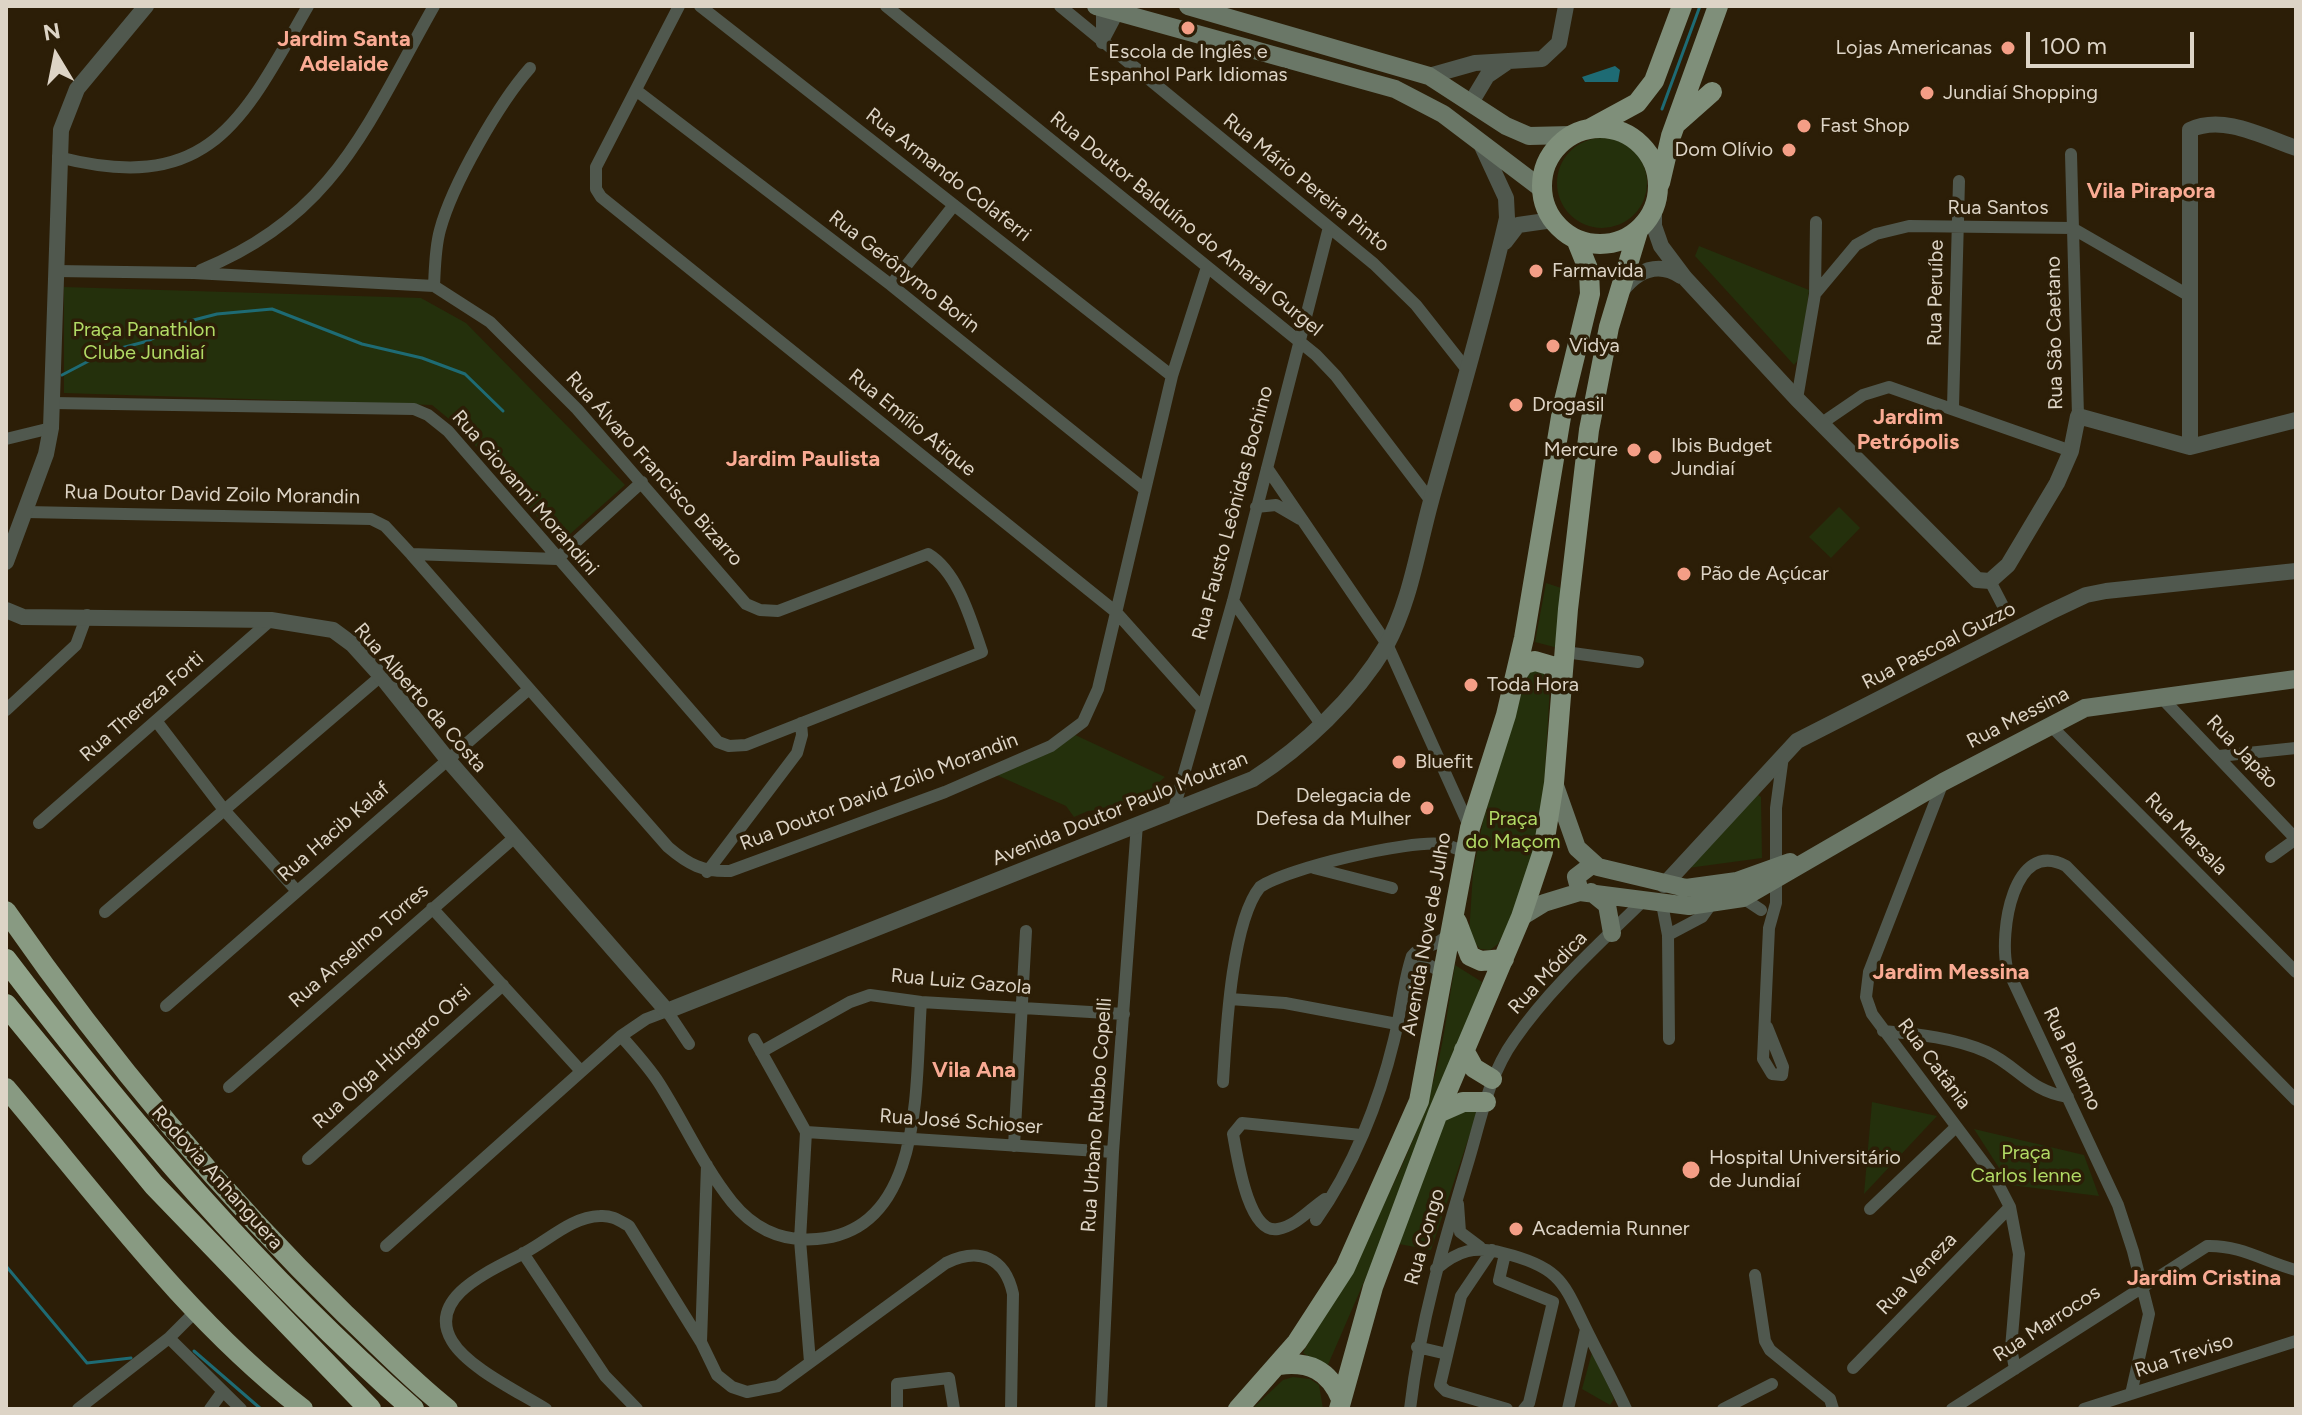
<!DOCTYPE html>
<meta charset="utf-8">
<style>
body{margin:0}
#map{position:relative;width:2302px;height:1415px;overflow:hidden;background:#2c1e07;font-family:Figtree,sans-serif}
canvas{display:block}
.frame{position:absolute;inset:0;border:8px solid #ddd4c6;pointer-events:none}
.north{position:absolute;left:16px;top:16px;width:80px;height:80px;-webkit-text-stroke:6px #2c1e07;paint-order:stroke;rotate:350deg;font-size:22px;font-weight:700;line-height:32px;text-align:center;color:#ddd4c6}
.north::after{content:'';display:block;margin:auto;width:28px;height:36px;background:#ddd4c6;clip-path:polygon(50% 0,100% 100%,50% 72%,0 100%)}
.scale{position:absolute;left:2026px;top:32px;width:168px;height:36px;box-sizing:border-box;border:4px solid #ddd4c6;border-top:0;padding-left:10px;font-size:24px;line-height:28px;white-space:nowrap;color:#ddd4c6;-webkit-text-stroke:6px #2c1e07;paint-order:stroke}
</style>
<div id="map">
<canvas width="2302" height="1415"></canvas>
<div class="frame"></div>
<div class="north">N</div>
<div class="scale">100 m</div>
</div>
<script>
const g = document.querySelector('canvas').getContext('2d');
g.lineJoin = 'round';
function fill(path, color) {
  g.fillStyle = color;
  g.fill(path, 'evenodd');
}
function stroke(path, color, width, dash) {
  g.strokeStyle = color;
  g.lineWidth = width;
  g.lineCap = dash ? 'butt' : 'round';
  g.setLineDash(dash || []);
  g.stroke(path);
}
function drawText(font, color, halo, rows, align = 'center') {
  g.font = font + ' Figtree,sans-serif';
  g.lineWidth = 7;
  g.setLineDash([]);
  g.textBaseline = 'middle';
  g.strokeStyle = halo;
  g.fillStyle = color;
  for (const [text, x, y, turn = 0] of rows) {
    g.save();
    g.translate(x, y);
    g.rotate((+turn || 0) * Math.PI / 180);
    g.textAlign = isNaN(turn) ? turn : align;
    if (halo) g.strokeText(text, 0, 0);
    g.fillText(text, 0, 0);
    g.restore();
  }
}
fill(new Path2D(`
 M1557 183a45 45 0 1 1 90 0a45 45 0 1 1-90 0Z
 M1699 246 1809 290 1801 356 1794 365 1695 256Z
 M64 287 421 298 466 323 625 485 560 543 460 428 432 405 64 393Z
 M1839 507 1860 528 1831 558 1809 537Z
 M1546 583 1561 588 1558 648 1535 642Z
 M1529 669 1551 670 1544 787 1550 806 1519 905 1498 944 1490 950 1480 949 1469 935 1473 872 1483 821Z
 M1071 733 1165 777 1133 805 1088 811 1074 817 1066 806 990 772Z
 M1754 792 1761 797 1762 858 1688 868Z
 M1455 965 1482 982 1422 1148 1327 1367 1303 1353C1351 1262 1412 1168 1437 1067 1445 1034 1449 999 1455 965Z
 M1872 1102 1937 1116 1864 1194Z
 M1471 1108 1477 1113 1431 1250 1399 1244 1444 1119Z
 M1974 1129 2084 1155 2099 1196 2010 1185Z
 M1593 1349 1614 1399 1610 1405 1582 1389Z
 M1293 1377 1310 1379 1319 1385 1323 1409H1252L1283 1380Z`), '#24300c');
fill(new Path2D(`
 M1615 66 1620 70 1618 82H1585L1582 77Z`), '#1e6b74');
stroke(new Path2D(`
 M1662 109 1700 6
 M62 375 106 352 148 341 182 323 217 314 272 309 362 344 422 358 465 374 503 411
 M6 1266 87 1363 131 1358
 M194 1351 261 1409`), '#1e6b74', 3);
stroke(new Path2D(`
 M679 6 596 167V189L601 197 1116 612 1201 707
 M700 6 1172 376
 M886 6 1316 355 1336 376 1431 501
 M1060 6 1374 264 1416 305 1468 371
 M1102 43 1121 7
 M1102 43V6
 M637 91 891 285 1143 488
 M2071 154 2078 416
 M58 157C210 196 242 121 308 6
 M201 270C335 216 367 124 434 6
 M891 285 954 205
 M434 286C435 267 435 248 440 230 452 185 499 103 530 68
 M1815 294 1856 245 1876 234 1909 226 2072 228 2188 295
 M1797 399 1815 294 1816 222
 M53 403 414 409 428 415 448 431 718 742 729 746 746 745 982 652C971 620 958 572 928 554L778 611 760 610 746 604 577 409 490 322 434 286 194 273 56 271
 M1953 407 1959 181
 M1822 423 1863 395 1889 387 2071 451
 M6 439 51 428
 M1267 468 1387 644 1470 828
 M1256 507 1276 505 1300 519
 M26 512 371 519 385 526 411 554 668 847C689 865 703 872 730 871L945 792 1051 746 1083 722 1098 689 1172 376 1207 267
 M411 554 557 559 642 482
 M1990 581 2003 606
 M1233 601 1321 724
 M1565 652 1638 662
 M2159 695 2294 837
 M6 710 76 645 87 615
 M157 722 225 811 296 890
 M2049 724 2296 972
 M2219 756 2296 748
 M1943 782 1869 972 1866 997 1872 1014 1995 1178 2010 1207 2019 1254 2011 1348 2015 1369
 M1174 809 1233 601 1329 227
 M39 823 271 620
 M2271 857 2296 839
 M1314 868 1392 888
 M707 872 797 753 802 735 801 723
 M1743 898 1761 910
 M1662 904 1668 935 1669 1039
 M432 908 580 1070
 M105 912 381 676
 M1668 935 1702 917 1712 903
 M1409 976 1413 968 1427 964 1438 970 1442 978
 M1230 999 1285 1003 1397 1024
 M166 1006 529 689
 M1767 1027 1783 1067 1782 1075 1772 1074 1763 1059 1769 928 1776 903V808L1783 756
 M1883 1031C1917 1034 1956 1038 1987 1052 2019 1067 2029 1091 2068 1097
 M621 1036C634 1051 648 1066 659 1083 684 1122 703 1166 732 1202 754 1229 783 1242 817 1239 926 1231 915 1079 921 1002
 M754 1039 806 1132
 M761 1052 850 1002 870 995 921 1002 1124 1014
 M1223 1082C1226 1035 1231 923 1260 887 1287 868 1409 840 1441 844 1449 845 1457 849 1465 852
 M229 1087 515 837
 M806 1132 1113 1152
 M806 1132 800 1240 810 1362
 M1014 1146 1026 931
 M308 1159 503 985
 M1325 1199C1310 1209 1296 1226 1278 1229 1248 1235 1237 1155 1233 1134L1242 1123 1361 1135
 M1458 1204 1460 1232 1480 1247
 M1870 1209 1956 1127
 M1316 1220C1353 1168 1379 1102 1394 1040 1401 1012 1403 983 1412 956 1421 944 1437 948 1447 935
 M386 1246 621 1036 646 1019 667 1011 689 1044
 M1492 1250 1461 1296 1440 1385 1446 1391 1507 1409
 M523 1253 605 1376 637 1409
 M1505 1254 1499 1280 1553 1302 1529 1403 1524 1409
 M1436 1269C1459 1250 1474 1246 1503 1253 1565 1268 1564 1286 1590 1337 1602 1361 1615 1385 1626 1409
 M1755 1275 1765 1341 1770 1350 1830 1399 1833 1409
 M169 1338 241 1409
 M701 1342 707 1165
 M1417 1347 1447 1354
 M1853 1368 2010 1207
 M2131 1394 2149 1314 2133 1251 2118 1205 2007 968C1999 933 2013 837 2066 866L2296 1100
 M78 1409 169 1338 195 1312
 M210 1409 223 1391
 M546 1409C519 1392 468 1368 452 1341 425 1296 495 1269 524 1253 549 1240 571 1217 600 1216 612 1215 620 1221 629 1226L701 1342 717 1375 732 1387 747 1392 778 1386 946 1263C979 1247 1005 1257 1013 1294L1011 1409
 M897 1409V1384L949 1378 954 1409
 M1101 1409 1113 1152 1137 824
 M1410 1409C1420 1322 1444 1242 1469 1159 1481 1119 1489 1075 1514 1040 1549 989 1599 944 1643 901
 M1568 1409 1586 1329
 M1723 1409 1772 1384
 M1952 1409 2207 1246C2241 1245 2265 1262 2296 1270
 M2084 1409 2296 1341`), '#50584e', 12);
stroke(new Path2D(`
 M1429 76 1475 63 1542 59 1559 43 1566 6
 M1472 101 1487 76 1506 63
 M1654 208V226L1661 246 1685 278 1797 399 1977 580 1990 581 2008 565 2057 483 2071 451 2078 416 2190 447 2296 420
 M1505 242 1518 225 1553 220
 M1622 290C1637 271 1658 261 1681 276
 M2190 447V130C2223 114 2264 137 2296 148
 M6 562 46 454 51 428 61 130 77 89 146 6
 M6 610 23 617 271 620 333 630 352 644 381 676 448 760 667 1011 1253 779C1303 747 1355 698 1386 646 1410 603 1418 548 1431 501 1457 407 1485 314 1507 218L1506 198 1481 144
 M1664 885 1797 741 2050 612 2086 595 2106 591 2296 571`), '#50584e', 16);
stroke(new Path2D(`
 M1096 6 1395 89 1443 114 1542 189
 M1188 6 1429 76 1506 126 1529 136 1572 135
 M1554 783 1577 848 1598 867 1686 888 1737 881 1790 862
 M1580 892 1576 877 1593 864
 M1591 892 1607 905 1612 933
 M1521 917 1544 903 1580 892 1689 906 1743 898 1943 782 2085 708 2296 679`), '#6a7767', 18);
stroke(new Path2D(`
 M1677 123 1712 92
 M1591 128 1637 103 1654 81 1682 6
 M1542 186a58 58 0 1 1 116 0a58 58 0 1 1-116 0Z
 M1660 183 1671 136 1718 6
 M1516 676 1524 664 1535 661 1552 666 1559 688
 M1457 922 1470 956 1481 961 1504 959
 M1464 1050 1474 1068 1492 1079
 M1438 1113 1463 1102H1486
 M1279 1365C1309 1361 1329 1370 1341 1399
 M1238 1409 1297 1342 1345 1268 1419 1101 1470 828 1506 715 1524 638 1563 405 1590 294 1589 271 1576 239
 M1339 1409 1373 1287 1438 1113 1521 917 1543 851 1554 783 1568 609 1589 430 1609 327 1638 231`), '#7f8f7a', 20);
stroke(new Path2D(`
 M6 911C106 1055 219 1191 345 1314 379 1346 411 1380 448 1409
 M6 1088C100 1199 187 1319 303 1409`), '#889a82', 20);
stroke(new Path2D(`
 M6 960C129 1122 260 1274 413 1409
 M6 1005 154 1185 370 1409`), '#91a48b', 22);
for (const [x, y, r, color] of [
 [1188,28,8,"#f49e86"],
 [2008,48,8,"#f49e86"],
 [1927,93,8,"#f49e86"],
 [1804,126,8,"#f49e86"],
 [1789,150,8,"#f49e86"],
 [1536,271,8,"#f49e86"],
 [1553,346,8,"#f49e86"],
 [1516,405,8,"#f49e86"],
 [1634,450,8,"#f49e86"],
 [1655,457,8,"#f49e86"],
 [1684,574,8,"#f49e86"],
 [1471,685,8,"#f49e86"],
 [1399,762,8,"#f49e86"],
 [1427,808,8,"#f49e86"],
 [1691,1170,10,"#f49e86"],
 [1516,1229,8,"#f49e86"]
]) {
  const dot = new Path2D();
  dot.arc(x, y, r, 0, 2 * Math.PI);
  g.fillStyle = color;
  g.fill(dot);
  stroke(dot, '#2c1e07', 3);
}
drawText('20px', '#ddd4c6', '#2c1e07', [
 ["Lojas Americanas",1992,48,"right"],
 ["Escola de Inglês e",1188,52,"center"],
 ["Espanhol Park Idiomas",1188,75,"center"],
 ["Jundiaí Shopping",1943,93],
 ["Fast Shop",1820,126],
 ["Dom Olívio",1773,150,"right"],
 ["Farmavida",1552,271],
 ["Vidya",1569,346],
 ["Drogasil",1532,405],
 ["Ibis Budget",1671,446],
 ["Jundiaí",1671,469],
 ["Mercure",1618,450,"right"],
 ["Pão de Açúcar",1700,574],
 ["Toda Hora",1487,685],
 ["Bluefit",1415,762],
 ["Delegacia de",1411,796,"right"],
 ["Defesa da Mulher",1411,819,"right"],
 ["Hospital Universitário",1709,1158],
 ["de Jundiaí",1709,1181],
 ["Academia Runner",1532,1229]
], 'left');
drawText('20px', '#ddd4c6', '#2c1e07', [
 ["Rua Armando Colaferri",948,175,38],
 ["Rua Mário Pereira Pinto",1306,183,39],
 ["Rua Santos",1998,208],
 ["Rua Doutor Balduíno do Amaral Gurgel",1186,224,39],
 ["Rua Gerônymo Borin",904,272,38],
 ["Rua Peruíbe",1936,293,-89],
 ["Rua São Caetano",2055,333,-91],
 ["Rua Emílio Atique",912,423,39],
 ["Rua Álvaro Francisco Bizarro",654,469,48],
 ["Rua Giovanni Morandini",525,493,49],
 ["Rua Doutor David Zoilo Morandin",212,495,1],
 ["Rua Fausto Leônidas Bochino",1233,513,-75],
 ["Rua Pascoal Guzzo",1939,646,-27],
 ["Rua Alberto da Costa",420,698,49],
 ["Rua Thereza Forti",142,707,-41],
 ["Rua Messina",2018,718,-27],
 ["Rua Japão",2242,752,46],
 ["Rua Doutor David Zoilo Morandin",879,792,-21],
 ["Avenida Doutor Paulo Moutran",1120,809,-22],
 ["Rua Hacib Kalaf",334,832,-41],
 ["Rua Marsala",2186,834,45],
 ["Avenida Nove de Julho",1427,934,-80],
 ["Rua Anselmo Torres",359,946,-41],
 ["Rua Módica",1548,973,-47],
 ["Rua Luiz Gazola",961,982,5],
 ["Rua Olga Húngaro Orsi",392,1057,-42],
 ["Rua Palermo",2072,1059,65],
 ["Rua Catânia",1934,1064,53],
 ["Rua Urbano Rubbo Copelli",1097,1115,-86],
 ["Rua José Schioser",961,1122,4],
 ["Rodovia Anhanguera",217,1178,48],
 ["Rua Congo",1425,1237,-74],
 ["Rua Veneza",1917,1274,-46],
 ["Rua Marrocos",2047,1324,-33],
 ["Rua Treviso",2184,1356,-18]
]);
drawText('20px', '#b1da65', '#2c1e07', [
 ["Praça Panathlon",144,330],
 ["Clube Jundiaí",144,353],
 ["Praça",1513,819],
 ["do Maçom",1513,842],
 ["Praça",2026,1153],
 ["Carlos Ienne",2026,1176]
]);
drawText('bold 22px', '#faab94', '#2c1e07', [
 ["Jardim Santa",344,40],
 ["Adelaide",344,65],
 ["Vila Pirapora",2151,192],
 ["Jardim",1908,418],
 ["Petrópolis",1908,443],
 ["Jardim Paulista",803,460],
 ["Jardim Messina",1951,973],
 ["Vila Ana",974,1071],
 ["Jardim Cristina",2204,1279]
]);
</script>
